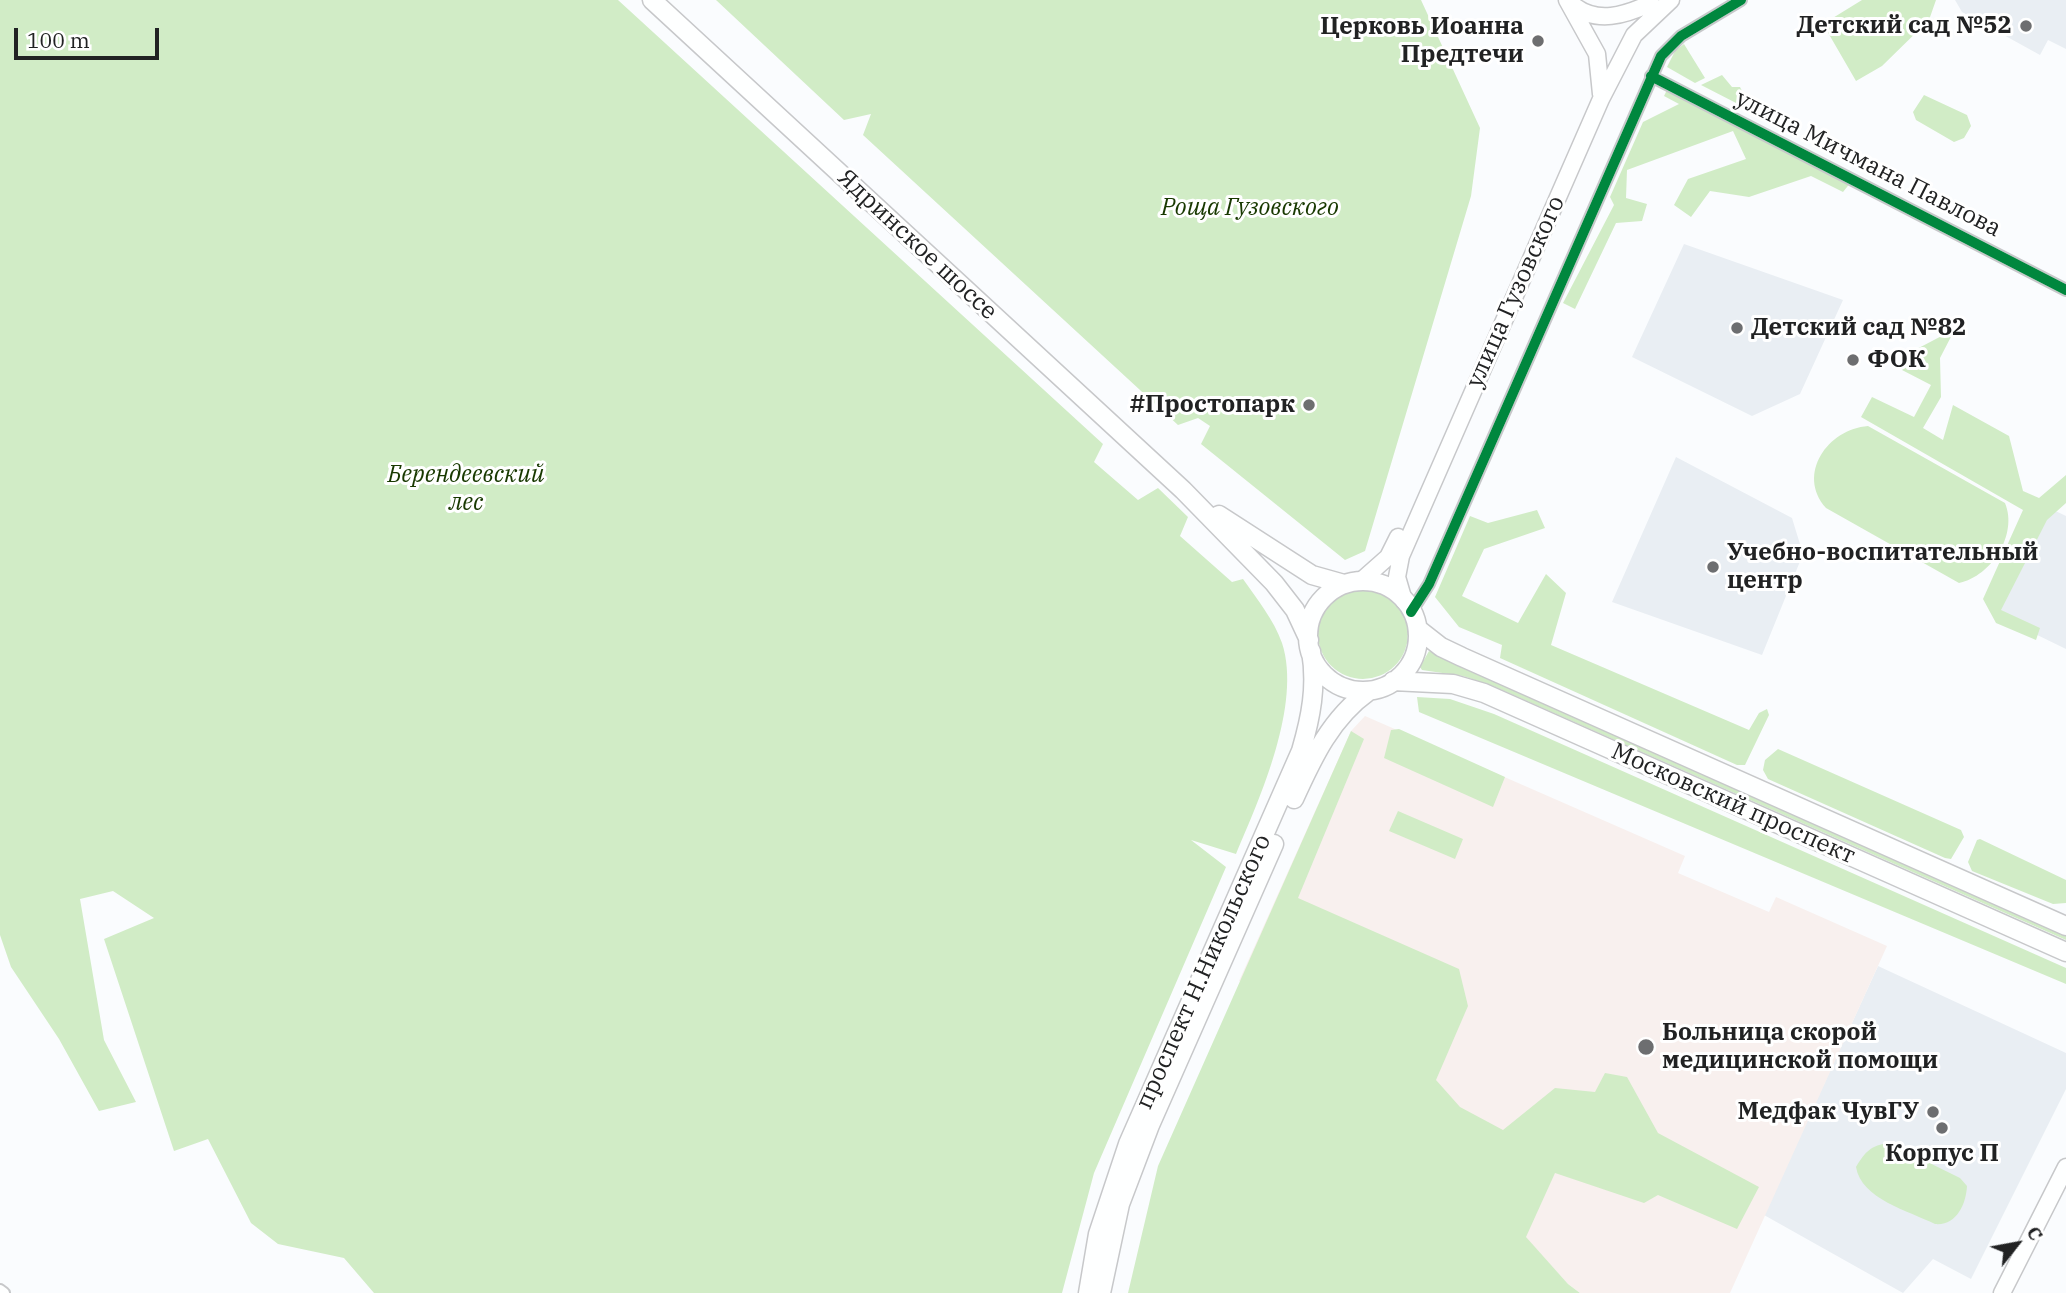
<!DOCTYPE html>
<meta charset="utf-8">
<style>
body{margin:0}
#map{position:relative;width:2066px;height:1293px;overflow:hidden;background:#fafcfe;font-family:"IBM Plex Serif",serif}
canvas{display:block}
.north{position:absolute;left:1982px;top:1209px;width:70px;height:70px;-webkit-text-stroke:5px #fff;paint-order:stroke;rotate:59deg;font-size:19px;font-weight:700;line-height:28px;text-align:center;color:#212223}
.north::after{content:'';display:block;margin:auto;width:24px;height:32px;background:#212223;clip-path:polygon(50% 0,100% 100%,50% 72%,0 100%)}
.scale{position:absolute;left:14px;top:28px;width:145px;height:32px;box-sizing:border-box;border:4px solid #212223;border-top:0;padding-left:9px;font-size:21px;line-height:24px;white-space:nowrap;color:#212223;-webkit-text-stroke:5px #fff;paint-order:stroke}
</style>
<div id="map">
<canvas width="2066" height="1293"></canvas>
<div class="north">С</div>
<div class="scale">100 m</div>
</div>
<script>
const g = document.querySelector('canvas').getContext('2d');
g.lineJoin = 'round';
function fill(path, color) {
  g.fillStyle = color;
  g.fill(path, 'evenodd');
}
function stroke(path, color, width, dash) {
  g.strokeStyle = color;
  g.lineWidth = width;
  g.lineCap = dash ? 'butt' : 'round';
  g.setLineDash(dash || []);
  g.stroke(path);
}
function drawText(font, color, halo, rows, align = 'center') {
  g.font = font + ' "IBM Plex Serif",serif';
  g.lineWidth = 6;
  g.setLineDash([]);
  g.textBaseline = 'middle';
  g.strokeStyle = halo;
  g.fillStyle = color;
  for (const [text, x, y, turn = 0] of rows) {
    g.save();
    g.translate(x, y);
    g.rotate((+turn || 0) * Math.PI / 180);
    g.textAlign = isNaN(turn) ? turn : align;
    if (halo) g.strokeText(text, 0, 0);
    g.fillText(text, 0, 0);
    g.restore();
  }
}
fill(new Path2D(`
 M1955 0H2066V49L2048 40 2040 55 1962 12Z
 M1684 244 1843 300 1800 394 1752 416 1632 357Z
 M1676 457 1792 518 1803 554 1762 655 1612 602Z
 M2043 505 2066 516V649L1990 612Z
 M1878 966 2066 1053V1089L1971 1279 1933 1259 1903 1293 1764 1215Z`), '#e9eef3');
fill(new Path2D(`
 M1365 716 1685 856 1678 873 1769 912 1776 897 1887 946 1730 1293H1580L1568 1284 1525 1237 1554 1173 1239 981 1351 731Z`), '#f8f0ee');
fill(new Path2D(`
 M0 0H618L1103 444 1094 462 1138 500 1158 488 1188 517 1180 536 1232 582 1243 579C1257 599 1274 620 1282 643 1302 704 1260 798 1236 854L1191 840 1226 867 1094 1173 1062 1293H374L344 1258 278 1244 251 1223 208 1139 174 1151 104 939 154 918 113 891 80 899 104 1040 136 1102 99 1111 59 1039 11 967 0 935Z
 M716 0H1421L1480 128 1471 196 1365 551 1345 560 1201 444 1210 426 1198 418 1178 425 863 135 871 114 844 120Z
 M1862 0H1936L1929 20 1882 66 1856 81 1823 24Z
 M1684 44 1705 78 1695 83 1667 67 1675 51Z
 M1722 75 1732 87H1740L1744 95 1738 104 1701 85Z
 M1668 88 1851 182 1843 192 1811 176 1749 197 1710 191 1691 217 1674 205 1688 179 1746 159 1733 131 1627 170 1626 198 1647 204 1642 221 1616 223 1575 309 1563 303 1614 205 1610 197 1643 122 1679 104 1664 96Z
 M1924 95 1967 115 1971 126 1964 138 1954 142 1916 120 1913 112Z
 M1955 329 1940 358 1941 397 1923 428 1943 440 1953 405 2009 436 2023 491 2039 498 2066 475V503L2047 520 2001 610 2040 628 2036 640 1996 623 1983 599 2023 510 1861 417 1872 397 1914 417 1931 385 1902 370 1911 352Z
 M1868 426 2005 503C2018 534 1992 576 1959 583L1826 508C1796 474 1828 429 1868 426Z
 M1537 510 1545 528 1484 549 1462 596 1518 623 1546 574 1566 593 1551 645 1749 730 1759 713 1767 709 1769 715 1745 765H1737L1500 658 1502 645 1459 627 1435 597 1470 516 1488 523Z
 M1318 634a45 45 0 1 1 90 0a45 45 0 1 1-90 0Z
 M1429 651 2066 935V940L1493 686 1463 676 1422 670 1420 667Z
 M1417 697 1450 699 1494 714 2066 968V984L1419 712Z
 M1399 729 1505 777 1493 807 1384 758 1391 730Z
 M1351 731 1364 739 1298 898 1459 969 1468 1006 1436 1080 1460 1107 1503 1130 1555 1088 1595 1092 1605 1073 1627 1077 1658 1133 1759 1187 1737 1229 1658 1195 1644 1203 1555 1173 1526 1237 1568 1284 1580 1293H1128L1158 1166Z
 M1778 749 1961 830 1964 837 1951 859 1945 858 1768 779 1763 770 1765 760Z
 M1398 811 1463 839 1455 859 1389 831Z
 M1980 839 2066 880V903L2053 904 1972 871 1968 862 1977 840Z
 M1889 1143 1960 1178 1967 1186C1966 1205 1956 1226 1935 1224 1909 1211 1861 1199 1856 1167 1865 1152 1871 1145 1889 1143Z`), '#d1ecc6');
const street = new Path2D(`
 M1651 76 2066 290
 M1411 612 1429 584 1661 56 1681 36 1741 0
 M0 1290 4 1293`);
const secondary = new Path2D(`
 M1567 0 1597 54 1601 94
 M1572 4C1596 25 1626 15 1651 3
 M1362 580 1388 557 1398 537
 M1404 601 1397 577 1401 556 1601 99 1634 35 1671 0
 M2002 1293 2066 1167`);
const primary = new Path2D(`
 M652 0 1183 490 1274 583 1295 610 1309 640
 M1219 515 1312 575 1344 584
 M1308 636a55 55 0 1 1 110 0a55 55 0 1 1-110 0Z
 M1418 629 1441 647 1462 657 2066 926
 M1393 681 1453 684 1484 693 2066 952
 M1294 799C1313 757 1331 718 1369 691
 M1088 1293 1098 1234 1128 1144 1301 751C1311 717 1317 686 1311 651
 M1101 1293 1120 1204 1150 1125 1274 844`);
stroke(street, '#c7c8ca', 14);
stroke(secondary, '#c7c8ca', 19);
stroke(primary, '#c7c8ca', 21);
stroke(street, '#feffff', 10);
stroke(secondary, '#feffff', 16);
stroke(primary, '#feffff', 18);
stroke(new Path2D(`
 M1651 76 2066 290
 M1411 612 1429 584 1661 56 1681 36 1741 0`), '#00873e', 10);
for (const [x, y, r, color] of [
 [2026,26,7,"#6d6e70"],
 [1538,41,7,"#6d6e70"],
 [1737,328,7,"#6d6e70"],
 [1853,360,7,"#6d6e70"],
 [1309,405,7,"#6d6e70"],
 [1713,567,7,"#6d6e70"],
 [1646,1047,9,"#6d6e70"],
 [1933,1112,7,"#6d6e70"],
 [1942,1128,7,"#6d6e70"]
]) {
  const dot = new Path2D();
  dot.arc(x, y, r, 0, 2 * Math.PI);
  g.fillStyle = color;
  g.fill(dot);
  stroke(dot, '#fff', 2.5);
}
drawText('bold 24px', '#212223', '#fff', [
 ["Детский сад №52",2012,26],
 ["Церковь Иоанна",1524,27],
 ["Предтечи",1524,55],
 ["Детский сад №82",1751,328,"left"],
 ["ФОК",1867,360,"left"],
 ["#Простопарк",1295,405],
 ["Учебно-воспитательный",1727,553,"left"],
 ["центр",1727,581,"left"],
 ["Больница скорой",1662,1033,"left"],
 ["медицинской помощи",1662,1061,"left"],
 ["Медфак ЧувГУ",1919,1112],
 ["Корпус П",1942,1154,"center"]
], 'right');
drawText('24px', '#212223', '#fff', [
 ["улица Мичмана Павлова",1868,164,27],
 ["Ядринское шоссе",917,245,43],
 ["улица Гузовского",1516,292,-66],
 ["Московский проспект",1733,804,24],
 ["проспект Н.Никольского",1204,972,-66]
]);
drawText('italic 24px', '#183900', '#fff', [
 ["Роща Гузовского",1250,208],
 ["Берендеевский",466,475],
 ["лес",466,503]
]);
</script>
